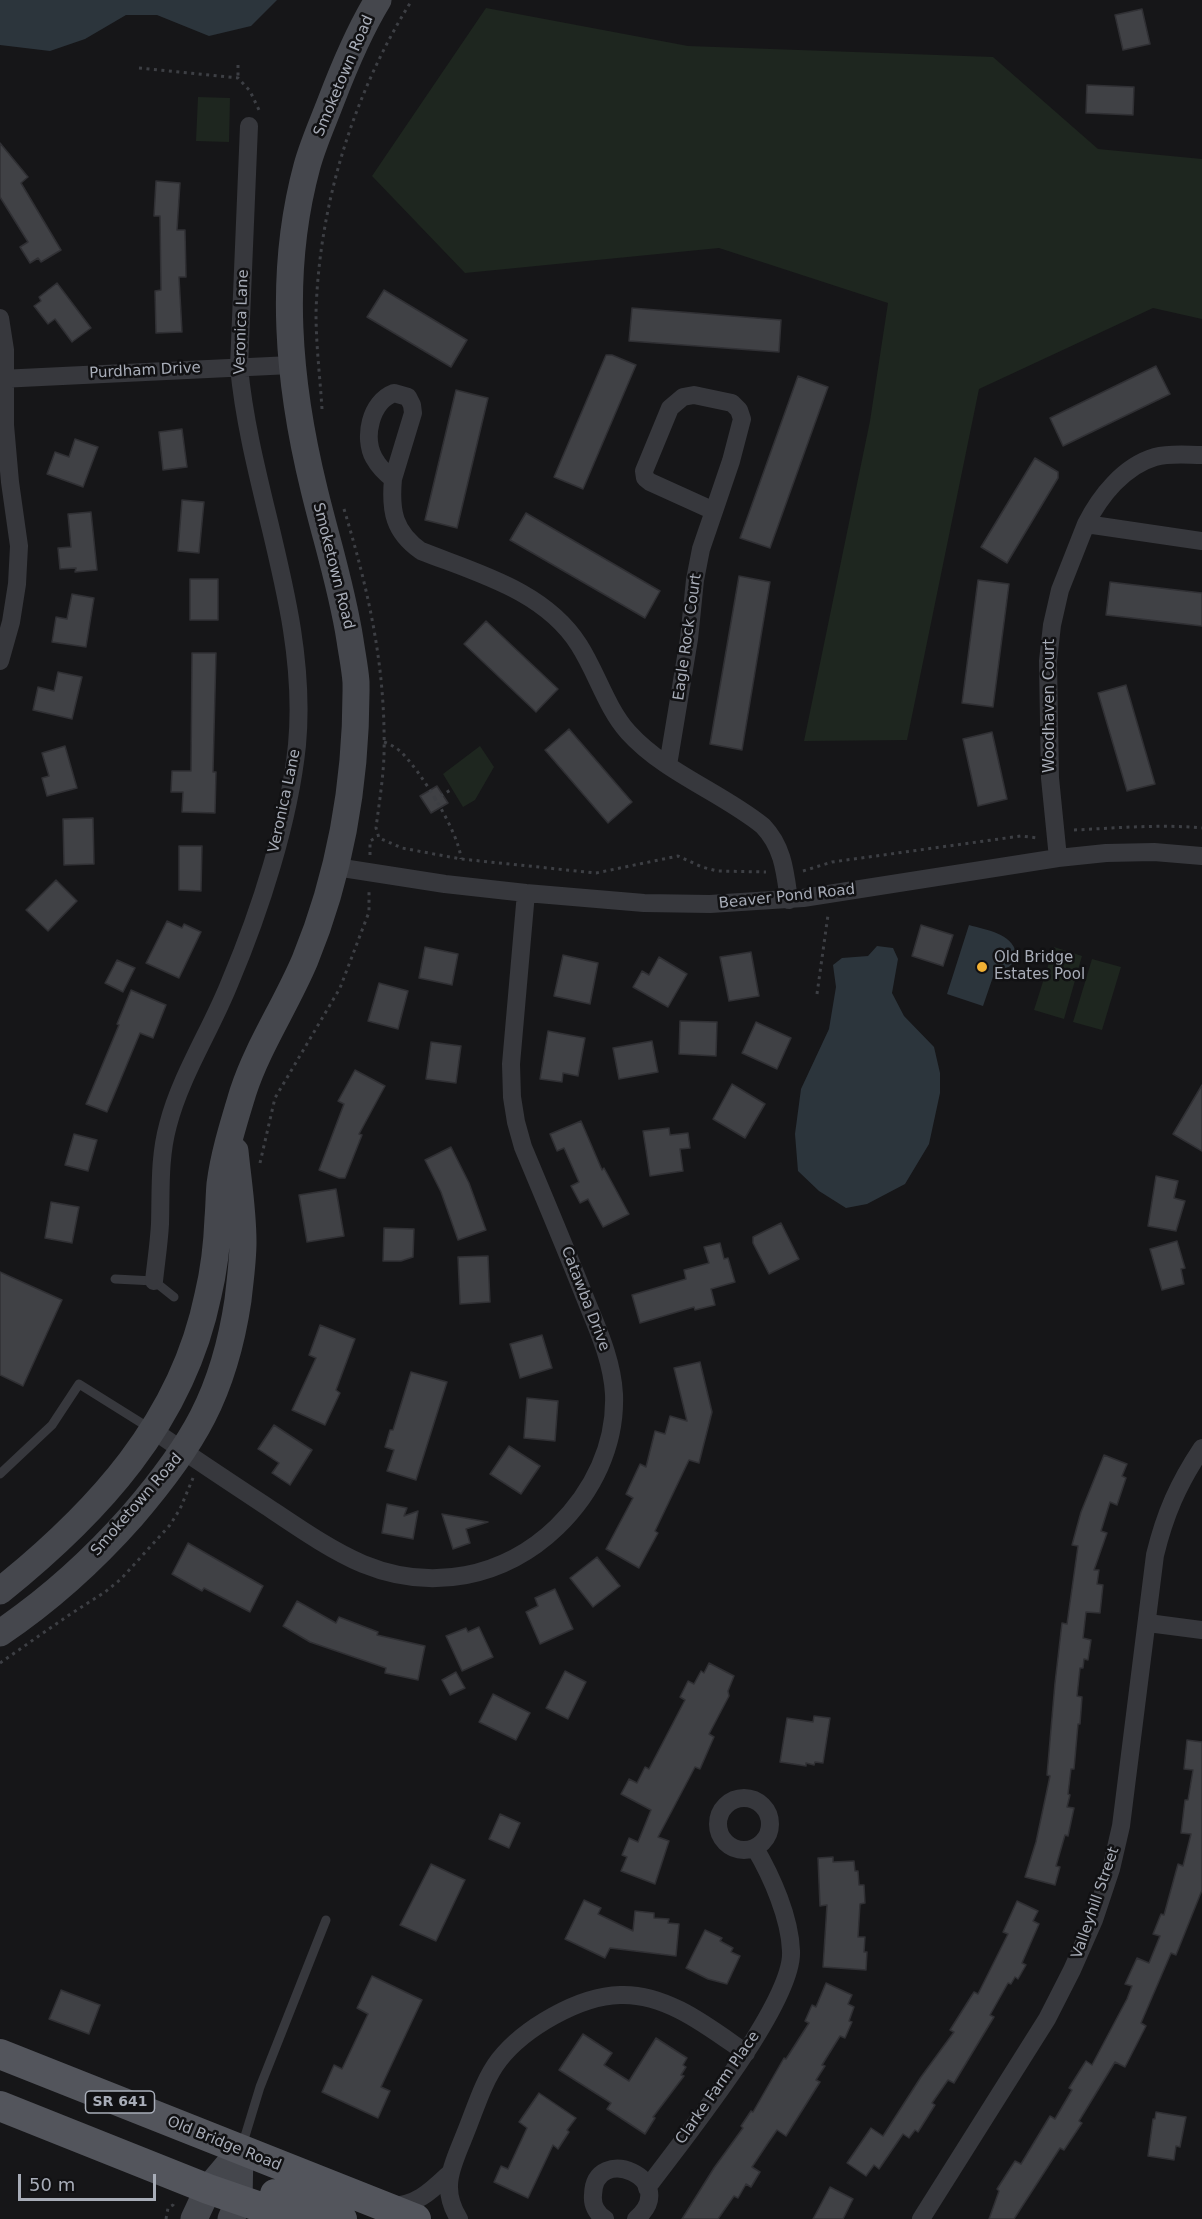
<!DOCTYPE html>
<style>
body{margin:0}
#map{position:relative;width:1202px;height:2219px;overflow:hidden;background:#161618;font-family:"DejaVu Sans",sans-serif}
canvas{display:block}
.scale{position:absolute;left:18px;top:2174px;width:138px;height:27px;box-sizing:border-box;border:3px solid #a8adb8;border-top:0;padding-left:8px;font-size:18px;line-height:21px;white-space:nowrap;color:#a8adb8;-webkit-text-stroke:4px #111113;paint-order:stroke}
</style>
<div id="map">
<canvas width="1202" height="2219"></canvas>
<div class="scale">50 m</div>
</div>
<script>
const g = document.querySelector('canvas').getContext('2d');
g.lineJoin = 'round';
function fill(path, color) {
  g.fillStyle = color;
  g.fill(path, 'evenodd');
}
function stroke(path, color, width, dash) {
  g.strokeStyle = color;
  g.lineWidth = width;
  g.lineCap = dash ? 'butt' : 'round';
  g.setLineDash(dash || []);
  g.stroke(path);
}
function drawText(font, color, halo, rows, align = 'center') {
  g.font = font + ' "DejaVu Sans",sans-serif';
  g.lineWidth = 5;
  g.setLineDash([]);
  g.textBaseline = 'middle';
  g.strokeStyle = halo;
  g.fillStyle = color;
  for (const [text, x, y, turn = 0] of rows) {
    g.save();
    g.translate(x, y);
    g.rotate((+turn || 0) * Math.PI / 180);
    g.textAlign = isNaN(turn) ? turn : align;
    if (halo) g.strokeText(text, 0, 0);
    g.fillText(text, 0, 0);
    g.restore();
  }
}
fill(new Path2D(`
 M486 8 688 46 993 57 1098 149 1202 159V319L1153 308 979 389 907 740 804 741 870 421 888 303 719 248 465 273 372 176Z
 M198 97 230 98 229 142 196 141Z
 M480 746 494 767 475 800 463 807 443 774Z
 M1054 947 1082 956 1064 1019 1034 1010Z
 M1092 959 1121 967 1102 1030 1073 1022Z`), '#1e261f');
fill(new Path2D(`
 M0 0H277L251 26 209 36 157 15H126L85 39 50 51 0 45Z
 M969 925C986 930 1012 933 1016 953 1014 966 1007 970 995 971L983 1006 947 994Z
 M877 946 893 948 898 959 892 993 904 1016 934 1047 940 1073V1093L929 1144 905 1184 867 1204 846 1208 819 1191 798 1171 795 1134 801 1089 829 1029 836 987 833 965 842 958 868 956Z`), '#2c353c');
const building = new Path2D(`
 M1142 9 1150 44 1123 50 1115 15Z
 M1087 85 1134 87 1133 115 1086 113Z
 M0 143 28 177 21 183 61 250 41 262 38 258 30 263 20 247 28 242 0 197Z
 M156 181 180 183 177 230H185L186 277H179L182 332 156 333 155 291 161 290 160 216H154Z
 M57 283 91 328 72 342 55 319 48 324 34 306 41 301 39 297Z
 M384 290 467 340 451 367 367 317Z
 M632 308 781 320 779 352 629 341Z
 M606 355H612L636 365 583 489 554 477Z
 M1156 366 1170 394 1063 446 1050 418Z
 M798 376 828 387 770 548 740 538Z
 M456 390 488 398 457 528 425 520Z
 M182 429 187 467 163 470 159 432Z
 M75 439 98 447 83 487 47 474 55 452 69 457Z
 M1035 458 1058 472V478L1007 563 981 547Z
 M182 500 204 502 199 553 178 551Z
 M91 512 97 570 75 572 76 568 60 569 58 548 71 547 68 514Z
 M526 513 660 591 645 618 510 540Z
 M739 576 770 582 742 750 710 744Z
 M190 579H218V620H190Z
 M978 580 1009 584 993 707 962 703Z
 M1110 582 1202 593V626L1106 615Z
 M72 594 94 598 86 647 52 642 56 617 67 619Z
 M486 621 558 689 536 712 464 644Z
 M192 653H216L213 772H216L215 813 182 812 183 792H171L172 771H191Z
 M58 672 82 677 72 719 33 710 38 687 54 691Z
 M1126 685 1155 784 1127 791 1098 693Z
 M569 729 632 802 608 823 545 750Z
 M992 732 1007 799 978 806 963 739Z
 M65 746 77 788 47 796 42 778 49 776 42 753Z
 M437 786 448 803 431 813 420 796Z
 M93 818 94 864 64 865 63 819Z
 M179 846H202L201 891 179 890Z
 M56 880 77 901 48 931 26 910Z
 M167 921 182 928 184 924 201 932 179 978 146 963Z
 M921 925 953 935 943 966 912 956Z
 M425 947 458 954 452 985 419 978Z
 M751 952 759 996 729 1001 720 957Z
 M563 955 598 963 590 1004 554 996Z
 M659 957 687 974 668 1007 633 987 642 971 649 975Z
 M117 960 135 968 123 992 105 983Z
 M379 983 408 991 398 1029 368 1021Z
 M131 990 166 1005 153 1038 140 1033 107 1112 86 1104 119 1025 117 1024Z
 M680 1021 717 1022 716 1056 679 1054Z
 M756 1022 791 1038 777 1069 742 1053Z
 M548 1031 585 1038 578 1076 563 1073 562 1082 540 1079Z
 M652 1041 658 1072 619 1079 613 1048Z
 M431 1042 461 1046 456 1083 426 1079Z
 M355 1070 385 1086 359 1134 362 1135 345 1178H339L319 1170 344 1104 338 1101Z
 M732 1084 765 1104 745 1138 713 1119Z
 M1202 1085V1151L1173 1134Z
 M581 1121 602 1170 604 1168 629 1214 603 1227 588 1199 580 1203 571 1186 579 1182 564 1148 557 1151 550 1134Z
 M669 1128 670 1135 688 1133 690 1148 680 1149 683 1171 650 1176 643 1131Z
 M74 1134 97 1140 88 1171 65 1165Z
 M451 1147 469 1183 486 1230 458 1240 441 1192 425 1160Z
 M1156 1176 1178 1181 1174 1198 1185 1201 1176 1231 1148 1226Z
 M336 1189 344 1236 307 1242 299 1195Z
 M51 1202 79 1207 72 1243 45 1238Z
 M781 1223 799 1259 769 1274 753 1243V1237Z
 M384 1228 414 1229 413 1257 401 1261H383Z
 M1177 1241 1185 1268 1181 1269 1184 1284 1162 1290 1150 1249Z
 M720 1243 724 1259 728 1258 735 1282 711 1289 715 1305 695 1310 694 1307 640 1323 632 1295 686 1279 684 1270 709 1263 704 1247Z
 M488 1256 490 1302 460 1304 458 1257Z
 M0 1272 62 1300 23 1386 0 1375Z
 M320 1325 355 1339 336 1390 340 1393 325 1425 292 1410 316 1358 309 1355Z
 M542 1335 552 1368 520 1378 510 1344Z
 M700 1362 712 1412 699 1463 689 1460 655 1531 658 1533 639 1568 606 1549 633 1498 626 1494 640 1464 646 1467 655 1431 665 1434 670 1416 687 1421 674 1368Z
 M411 1372 447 1382 416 1480 387 1471 394 1450 385 1447 390 1430H393Z
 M527 1398 558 1401 555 1441 524 1438Z
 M274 1425 312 1450 290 1485 272 1473 279 1463 258 1449Z
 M509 1446 540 1466 521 1494 490 1474Z
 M1104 1455 1127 1464 1122 1476 1126 1478 1117 1505 1110 1502 1101 1531 1107 1533 1094 1570H1099L1097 1584 1103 1585 1100 1613 1086 1612 1083 1638 1091 1640 1088 1660 1084 1659 1083 1668H1080L1077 1696 1082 1697 1080 1724H1078L1074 1769H1071L1068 1794 1070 1795 1067 1807 1074 1808 1068 1836 1065 1835 1056 1866 1060 1867 1055 1885 1025 1877 1036 1842 1050 1776 1047 1775 1055 1683 1062 1623 1067 1624 1078 1546 1072 1545 1081 1512Z
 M387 1504 407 1508 404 1516 418 1511 413 1539 382 1533Z
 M442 1514 488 1522 466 1529 470 1543 453 1549Z
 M188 1543 263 1586 250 1612 204 1588 202 1591 172 1574Z
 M597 1557 620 1586 593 1607 570 1578Z
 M555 1589 573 1629 540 1644 526 1612 538 1606 535 1598Z
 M297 1601 336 1623 339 1617 378 1632 377 1635 425 1646 418 1680 385 1673 386 1668 310 1642 283 1626Z
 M479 1627 493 1657 462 1671 446 1636 466 1628 468 1632Z
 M709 1663 734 1676 728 1691 729 1696 709 1734 714 1737 700 1769 695 1767 658 1837 669 1841 655 1884 621 1871 627 1857 622 1855 629 1838 638 1842 651 1810 621 1794 629 1779 637 1783 645 1767 649 1769 685 1700 680 1697 688 1681 694 1684 701 1671 704 1673Z
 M565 1671 586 1682 568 1719 546 1708Z
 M456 1672 465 1688 450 1695 442 1680Z
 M493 1694 530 1713 516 1740 479 1722Z
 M814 1716 830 1718 823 1763 815 1762 814 1765 806 1763V1766L780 1762 787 1718 813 1722Z
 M1187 1740 1202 1742V1890L1176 1955 1171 1953 1141 2023 1146 2026 1125 2067 1115 2062 1079 2121 1082 2123 1064 2150 1060 2148 1014 2219H989L999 2191 997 2189 1015 2161 1021 2164 1050 2116 1055 2119 1072 2090 1069 2088 1086 2061 1092 2065 1127 1999 1132 1986 1125 1984 1137 1958 1149 1963 1160 1936 1153 1934 1161 1914 1164 1915 1178 1864 1183 1866 1191 1834 1181 1833 1185 1800H1188L1193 1770 1184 1769Z
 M500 1814 520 1823 509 1848 489 1839Z
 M833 1857V1862L854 1861 855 1871H858L859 1885H864L865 1903 860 1904 858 1937H865L864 1952H867L866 1970 823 1967 827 1905 820 1906 818 1858Z
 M431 1864 465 1880 436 1941 400 1925Z
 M584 1900 601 1908 598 1914 633 1931 635 1911 654 1913V1918L669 1919 668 1923 679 1924 676 1956 610 1948 605 1958 565 1939Z
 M1017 1901 1038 1911 1033 1921 1039 1924 1022 1963 1026 1965 1018 1979 1015 1977 1011 1984 1008 1983 990 2015 994 2017 954 2083 948 2080 932 2103 935 2105 918 2132 915 2130 909 2138 903 2134 879 2169 874 2165 866 2176 847 2163 871 2128 883 2136 921 2077 954 2032 950 2030 974 1992 978 1994 1008 1934 1003 1932Z
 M705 1930 722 1938 720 1941 733 1948 731 1952 740 1956 727 1984 708 1979 686 1968Z
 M372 1976 422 2000 381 2087 390 2091 378 2118 322 2092 334 2065 342 2069 368 2014 357 2008Z
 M826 1983 852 1995 848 2004 854 2007 849 2021 852 2022 845 2038 840 2036 822 2065 825 2066 816 2080 820 2082 786 2136 777 2130 768 2143 752 2167 760 2172 751 2187 746 2184 738 2198 734 2196 718 2219H682L714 2168 743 2128 741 2126 751 2111 753 2112 784 2058 786 2059 809 2023 805 2021 812 2005 816 2007Z
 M61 1990 100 2005 89 2034 49 2019Z
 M583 2034 612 2053 604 2065 629 2081 656 2038 687 2058 683 2065 686 2067 681 2075 684 2076 653 2117 655 2118 645 2134 607 2109 611 2103 559 2070Z
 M539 2093 576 2118 567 2130 569 2132 558 2149 553 2145 528 2198 494 2182 501 2166 508 2169 527 2128 519 2122Z
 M1156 2112 1186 2117 1180 2147 1176 2146 1174 2160 1148 2156 1153 2119H1155Z
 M830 2187 853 2199 843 2219H813Z`);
fill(building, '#404145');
stroke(building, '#303034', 1.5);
stroke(new Path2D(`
 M238 65V78
 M139 68 238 78 250 91 260 112
 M322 409C320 377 316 345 316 313 319 204 354 92 412 0
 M344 509C369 592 386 668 384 756 383 780 379 804 376 828L379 838 402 848 461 859 596 873 678 856 702 867 717 871 766 872
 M384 742C390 744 395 747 400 751 420 770 459 832 461 859
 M434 800 452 789
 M1074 830C1117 828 1160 824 1202 828
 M370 855V841L377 837
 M803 871 832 862 1021 836 1038 838
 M817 994 828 915
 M260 1163 275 1098 340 988 369 912V889
 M0 1663 69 1615 105 1592 121 1579 170 1525 180 1509 193 1478
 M166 2219 168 2208 173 2205 175 2201`), '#3d3f44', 3, [3, 4.5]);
stroke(new Path2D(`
 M115 1279 154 1281 174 1297
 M0 1474 52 1425 79 1384 151 1429
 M242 2146 260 2087 326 1920`), '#37383d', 9);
stroke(new Path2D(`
 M0 318 5 350V425L10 482 19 546 17 584 11 622 0 661
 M0 379 291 365
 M394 393 408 397 412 405 413 413 393 479C385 473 379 467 374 458 363 438 370 402 394 393Z
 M694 395 732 403 739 410 742 419 731 461 714 511 650 482 645 478 644 471 670 408 683 397Z
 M1202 455C1187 455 1170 453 1155 457 1124 466 1100 496 1086 524L1202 541
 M393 479C390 511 394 532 421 551 477 573 545 591 579 645 597 673 606 707 628 732 665 773 721 792 763 826 783 847 785 871 789 900
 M668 765 689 639 695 580 701 549 714 511
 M1058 858 1050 778 1048 661 1052 625 1060 590 1086 524
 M336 867 445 884 526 893 644 903 710 904 803 898 1058 858 1106 853 1154 852 1202 856
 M154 1281C156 1262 159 1243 160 1224 161 1190 159 1158 168 1125 181 1075 211 1030 230 982 260 911 289 822 297 745 309 615 251 494 239 367L249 126
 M153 1430C190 1456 228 1481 266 1506 296 1526 330 1550 363 1564 431 1592 504 1578 557 1527 593 1492 616 1445 614 1394 612 1357 595 1324 582 1290 563 1242 543 1195 523 1147L516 1122 512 1097 511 1064 526 893
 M1148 1623 1202 1630
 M718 1824a26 26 0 1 1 52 0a26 26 0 1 1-52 0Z
 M647 2188C681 2142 794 2003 791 1951 790 1918 772 1877 755 1848
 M390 2206C416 2206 431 2191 449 2174
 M459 2219C439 2187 453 2165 465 2134 475 2110 483 2081 499 2060 524 2028 579 1996 620 1995 667 1993 710 2028 746 2053
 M605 2219C597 2214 592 2205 593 2195 594 2142 682 2179 636 2219
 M921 2219 1047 2019 1072 1970 1094 1920 1111 1869 1121 1826 1155 1555C1165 1514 1178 1484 1202 1448`), '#37383d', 18);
stroke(new Path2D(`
 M0 1591C97 1513 182 1422 208 1295 214 1270 217 1244 218 1218 219 1207 219 1195 220 1184 224 1153 234 1122 243 1092 258 1046 286 1005 305 960 341 872 357 777 356 682 355 668 352 654 350 640 342 588 326 539 314 489 288 383 278 273 307 166 313 144 323 122 331 101 344 67 359 31 378 0
 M0 1633C49 1600 93 1560 132 1516 193 1445 224 1394 238 1300 240 1281 243 1261 243 1242 243 1211 238 1181 235 1151
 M194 2219 208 2189 240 2151
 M231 2219 239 2200 240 2151`), '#45474d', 27);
stroke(new Path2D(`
 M0 2054 416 2219
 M0 2106 208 2189 295 2219
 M275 2194 342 2219`), '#53555c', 30);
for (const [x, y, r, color] of [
 [982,967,6,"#f2b134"]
]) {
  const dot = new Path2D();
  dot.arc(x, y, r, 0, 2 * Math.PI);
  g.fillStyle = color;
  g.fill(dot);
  stroke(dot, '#111113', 2);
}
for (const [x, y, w] of [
 [120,2102,69]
]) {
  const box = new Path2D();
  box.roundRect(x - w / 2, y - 11, w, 22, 4.5);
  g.fillStyle = '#111113';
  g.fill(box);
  stroke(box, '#a8adb8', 1.5);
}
drawText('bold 14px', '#a8adb8', null, [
 ["SR 641",120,2102]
]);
drawText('15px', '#a8adb8', '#111113', [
 ["Smoketown Road",344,76,-67],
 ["Veronica Lane",242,322,-88],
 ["Purdham Drive",145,371,-3],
 ["Smoketown Road",333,566,76],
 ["Eagle Rock Court",688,637,-82],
 ["Woodhaven Court",1050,706,-90],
 ["Veronica Lane",285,801,-78],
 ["Beaver Pond Road",787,897,-6],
 ["Catawba Drive",585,1299,69],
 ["Smoketown Road",137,1505,-49],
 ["Valleyhill Street",1096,1903,-71],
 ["Clarke Farm Place",718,2088,-55],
 ["Old Bridge Road",224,2144,22]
]);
drawText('15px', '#a8adb8', '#111113', [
 ["Old Bridge",994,958],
 ["Estates Pool",994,975]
], 'left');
</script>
